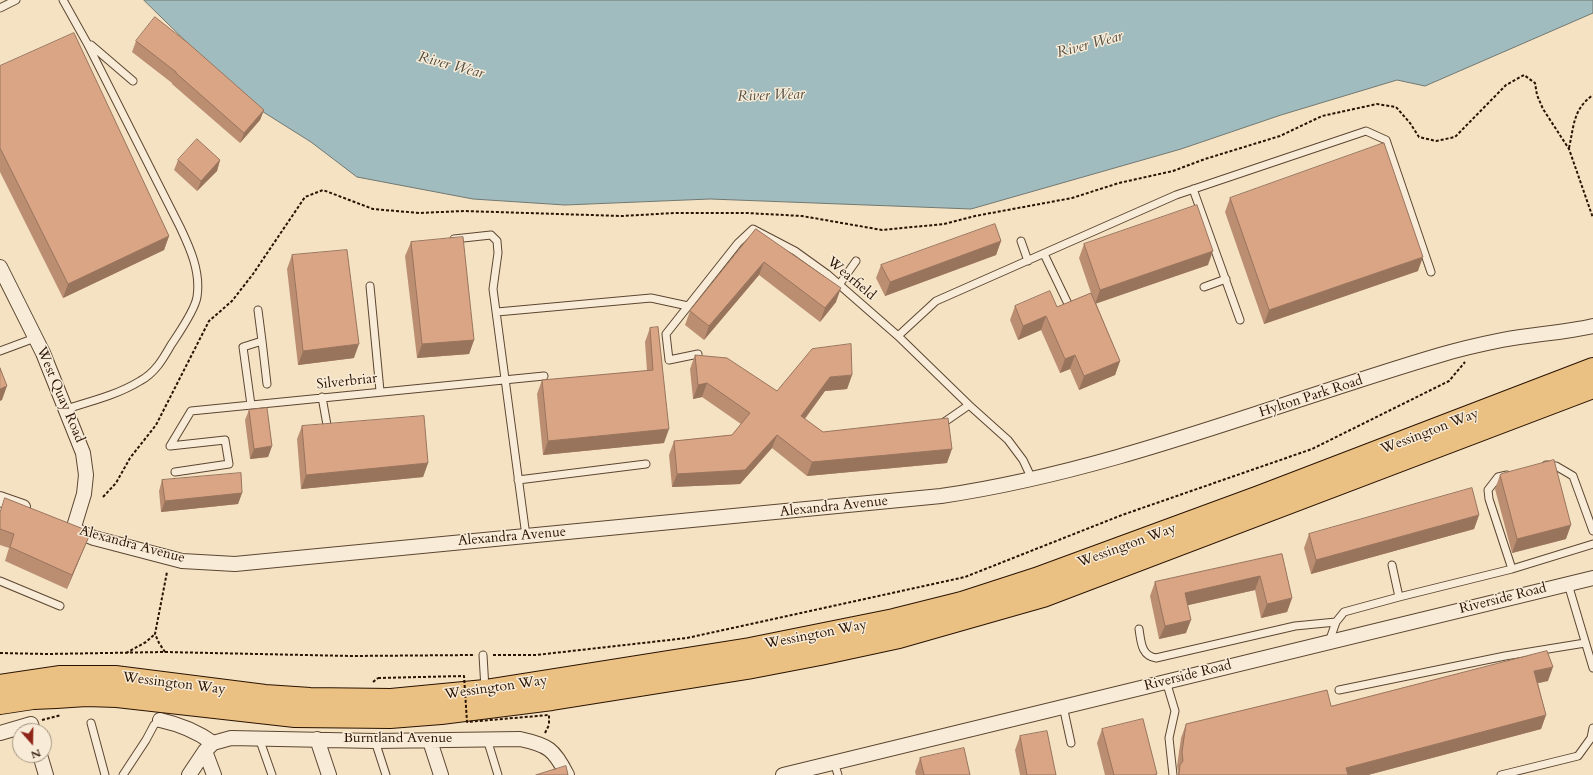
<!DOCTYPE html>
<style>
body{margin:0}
#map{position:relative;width:1593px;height:775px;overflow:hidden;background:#f4e2c3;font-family:Cardo,serif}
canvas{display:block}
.north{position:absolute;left:12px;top:723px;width:40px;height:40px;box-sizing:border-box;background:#f8ecd8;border:1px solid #a69582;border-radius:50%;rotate:160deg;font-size:11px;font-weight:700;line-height:16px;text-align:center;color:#2a1200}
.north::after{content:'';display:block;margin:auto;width:14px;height:18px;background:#8f2418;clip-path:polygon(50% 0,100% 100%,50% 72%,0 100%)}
</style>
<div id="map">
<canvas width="1593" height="775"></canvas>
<div class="north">N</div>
</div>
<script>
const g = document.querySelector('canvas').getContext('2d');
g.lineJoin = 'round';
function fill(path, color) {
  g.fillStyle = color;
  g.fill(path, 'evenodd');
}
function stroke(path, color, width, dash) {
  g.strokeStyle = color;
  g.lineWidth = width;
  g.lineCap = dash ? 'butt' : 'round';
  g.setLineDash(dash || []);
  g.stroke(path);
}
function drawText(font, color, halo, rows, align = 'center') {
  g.font = font + ' Cardo,serif';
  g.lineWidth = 3;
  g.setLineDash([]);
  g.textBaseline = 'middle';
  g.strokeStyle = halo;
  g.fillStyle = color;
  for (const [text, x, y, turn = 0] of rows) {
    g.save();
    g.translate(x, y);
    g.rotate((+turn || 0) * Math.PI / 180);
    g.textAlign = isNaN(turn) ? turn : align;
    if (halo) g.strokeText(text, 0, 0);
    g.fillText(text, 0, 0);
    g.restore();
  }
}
const water = new Path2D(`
 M144 0H1593V13L1425 86 1397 80 1281 115 1181 149 971 209 710 199 565 205 473 199 357 177 311 142 249 103Z`);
fill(water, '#a0bcbe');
stroke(water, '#717872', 1);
const lane = new Path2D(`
 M63 0 87 43 180 227C190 248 201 272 197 297 195 310 179 333 171 345 163 359 155 373 140 381 117 395 92 401 66 409
 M0 8 16 0
 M91 45 133 81
 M1193 189 1240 320
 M454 239 491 235 497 241 498 253 493 289 526 536
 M1021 241 1028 261
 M1044 254 1070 308
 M839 285 856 261
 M370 286 380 391
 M1204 287 1226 279
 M258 310 262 341
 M497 312 651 298 688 306
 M898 336 936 301 1176 195 1366 131 1386 140 1431 272
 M0 351 35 338
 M698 354 669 360 666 334 738 243 753 229 795 251 827 274 898 336 969 405 1008 440 1023 460 1032 479
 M322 397 327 425
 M251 405 243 347 262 341 267 384
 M943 423 969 405
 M1546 465 1556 466 1573 476 1593 531
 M175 472 229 464 225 440 170 446 191 411 544 376
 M1507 475 1498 477 1488 490 1489 499 1512 569
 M518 480 646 464
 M0 581 60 606
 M1568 584 1593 668
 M1399 597 1512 569 1593 544
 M1139 629C1141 641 1141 656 1156 658L1295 626 1336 622
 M1329 642 1336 622 1344 612 1399 597 1392 565
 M483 655 485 689
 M1166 681 1175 711 1169 738 1173 775
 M1339 690 1505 656 1585 643
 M1063 706 1071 743
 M91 723 105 775
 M259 738 272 775
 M487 739 498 775
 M375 741 386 775
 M834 762 838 775
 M123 775 146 740 154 725 160 720
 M1501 775 1578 756 1591 738 1593 728`);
const street = new Path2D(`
 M0 267 43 353 83 453 86 475 84 494 73 530
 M0 499 23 507
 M72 529 94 538 182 561 235 564 941 496C1112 471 1274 404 1440 355 1460 349 1482 344 1502 340 1532 334 1563 333 1593 326
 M160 720C178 724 198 732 213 743
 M0 733 31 724 33 731
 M317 739 329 775
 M430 741 441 775
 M205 751 214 775
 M40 755 46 775
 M189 775 205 751 213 743 231 738 375 741 520 739C548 745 554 749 567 775
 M783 775 1593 578`);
const primary = new Path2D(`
 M0 686 59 677H115L265 696 310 699 391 700 485 691 750 649 894 620 962 603 1036 579 1259 497 1593 369
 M0 703 33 698 56 697 86 695 117 696 295 716 390 717 441 713 552 699 747 668 820 654 899 637 1043 596 1593 387`);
stroke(lane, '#5c4631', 9);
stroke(street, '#5c4631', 16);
stroke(primary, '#2a1200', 24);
stroke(new Path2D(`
 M1569 148C1574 126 1573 109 1593 95
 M103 497 116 483 130 458 156 425 209 321 232 301 253 274 305 197 323 190 373 209 419 213 464 211 622 216 674 213H747L802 216 882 230 944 224 975 216 1072 198 1119 183 1173 171 1205 159 1280 136 1322 116 1377 104 1396 107 1410 123 1419 137 1436 141 1455 137 1506 85 1524 75 1535 83 1537 95 1543 109 1569 149 1593 218
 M165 652 159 643 155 634 167 572
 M0 653 47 654 165 652 352 656 475 655
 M126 653 146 642 155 634
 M493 655H536L687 638 965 577 1122 515 1312 449 1449 381 1465 362
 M373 682 378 678
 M42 720 61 715
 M545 733 549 725`), '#2a1200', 2, [3, 2]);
stroke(lane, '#f8ecd8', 7);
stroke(street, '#f8ecd8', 14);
stroke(primary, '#eac182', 22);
stroke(new Path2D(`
 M378 678 464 676 467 722 549 715V725`), '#2a1200', 2, [3, 2]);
fill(new Path2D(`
 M136 41 264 110 260 120 240 143 172 84V83L132 52Z
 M0 66 169 236 164 250 63 298 0 172Z
 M178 160H220L217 171 197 191 174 170Z
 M1230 198 1418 271 1264 324 1225 212Z
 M756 229 836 302 820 322 759 275 704 340 685 325 690 311Z
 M1001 241 996 255 885 296 876 278 881 265Z
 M411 242 474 340 469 354 417 358 405 256Z
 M1084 244 1208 265 1096 303 1120 361 1115 375 1079 390 1070 369 1060 373 1041 330 1018 340 1010 320 1015 306 1057 307 1091 293 1079 258Z
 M292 255 354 358 298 365 287 269Z
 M650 328 664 443 543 455 537 394 542 380 647 371 645 342Z
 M695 355 777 391 852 375 847 389 825 391 805 419 823 432 947 463 807 476 772 448 740 484 672 487 669 455 674 441 732 435 741 424 702 397 693 399 690 369Z
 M249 410 272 446 268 457 250 459 245 420Z
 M302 426 428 463 423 477 301 489 297 439Z
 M1500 475 1566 539 1512 553 1495 489Z
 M162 480 242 493 238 504 161 512 159 491Z
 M0 513 85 546 67 589 5 561 9 548 0 545Z
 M1479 515 1474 529 1311 574 1304 548 1309 534Z
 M1282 554 1292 598 1287 612 1261 618 1255 590 1188 605 1186 633 1159 639 1150 596 1155 582Z
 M1548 681 1538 683 1546 715 1541 729 1368 775H1177L1178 772 1177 766 1181 738 1186 724Z
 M1102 729 1157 775H1105L1097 743Z
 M1020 736 1056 775H1020L1015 750Z
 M920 758 970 775H916L915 772Z`), '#bb8e72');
fill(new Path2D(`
 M264 110 260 120 240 143 244 133Z
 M220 160 217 171 197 191 201 181Z
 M169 236 164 250 63 298 68 284Z
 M1001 241 996 255 885 296 890 282Z
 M1213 251 1208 265 1095 304 1100 290Z
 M1423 257 1418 271 1264 324 1269 310Z
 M764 262 759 275 704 340 709 326Z
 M841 288 836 302 820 322 825 308Z
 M1046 316 1041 330 1018 340 1023 326Z
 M474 340 469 354 417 358 422 344Z
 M359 344 354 358 298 365 303 351Z
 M1075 355 1070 369 1060 373 1065 359Z
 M1120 361 1115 375 1079 390 1084 376Z
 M852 375 847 389 825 391 796 430 801 416 830 377Z
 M707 383 702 397 693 399 698 385Z
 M7 386 2 400 0 401V389Z
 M669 429 664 443 543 455 548 441Z
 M777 435 772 448 740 484 672 487 677 474Z
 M272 446 268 457 250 459 254 449Z
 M952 449 947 463 807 476 812 462Z
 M428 463 423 477 301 489 306 475Z
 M242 493 238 504 161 512 165 501Z
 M1479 515 1474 529 1311 574 1316 560Z
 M1571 525 1566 539 1512 553 1517 539Z
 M91 532 85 546 67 589 72 575Z
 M1260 576 1255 590 1180 607 1185 593Z
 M1292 598 1287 612 1261 618 1267 604Z
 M1191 620 1186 633 1159 639 1165 626Z
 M1553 667 1548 681 1529 685 1534 671Z
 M1546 715 1541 729 1368 775H1343L1346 768Z`), '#99745d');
const building = new Path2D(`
 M155 17 188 43 264 110 244 133 176 73V72L136 41Z
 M74 33 169 236 68 284 0 148V66Z
 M197 139 220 160 201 181 178 160Z
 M1384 143 1423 257 1269 310 1230 198Z
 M1197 205 1213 251 1100 290 1084 244Z
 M995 224 1001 241 890 282 881 265Z
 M756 229 841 288 825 308 764 262 709 326 690 311Z
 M463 237 474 340 422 344 411 242Z
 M347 250 359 344 303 351 292 255Z
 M1050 291 1057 307 1091 293 1120 361 1084 376 1075 355 1065 359 1046 316 1023 326 1015 306Z
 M658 327 669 429 548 441 542 380 653 370 650 328Z
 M851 344 852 375 830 377 801 416 823 432 948 418 952 449 812 462 777 435 745 470 677 474 674 441 732 435 750 413 707 383 698 385 695 355 727 358 777 391 812 349Z
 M0 368 7 386 0 389Z
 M267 408 272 446 254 449 249 410Z
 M424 416 428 463 306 475 302 426Z
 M1554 460 1571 525 1517 539 1500 475 1501 474Z
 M241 473 242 493 165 501 162 480Z
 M1472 488 1479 515 1316 560 1309 534Z
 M5 498 91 532 72 575 10 547 14 534 0 529V513Z
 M1282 554 1292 598 1267 604 1260 576 1185 593 1191 620 1165 626 1155 582Z
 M1547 651 1553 667 1534 671 1546 715 1346 768 1348 775H1179V774L1180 765 1183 761 1182 752 1186 724 1327 690 1331 706Z
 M1143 719 1157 774 1154 775H1114L1102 729Z
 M1047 731 1056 775H1027L1020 736Z
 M964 748 970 775H924L920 758Z
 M566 766 568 775H536Z`);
fill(building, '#daa585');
stroke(building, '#99745d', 1);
drawText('14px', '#2a1200', '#f8ecd8', [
 ["Wearfield",851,279,40],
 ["Silverbriar",347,382,-6],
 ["West Quay Road",60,395,67],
 ["Hylton Park Road",1311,397,-18],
 ["Wessington Way",1430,432,-21],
 ["Alexandra Avenue",834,507,-6],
 ["Alexandra Avenue",512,537,-5],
 ["Alexandra Avenue",132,545,15],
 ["Wessington Way",1127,546,-20],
 ["Riverside Road",1503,599,-14],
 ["Wessington Way",816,635,-11],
 ["Riverside Road",1188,676,-14],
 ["Wessington Way",174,684,7],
 ["Wessington Way",496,688,-8],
 ["Burntland Avenue",398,739]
]);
drawText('italic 15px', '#534e42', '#f8ecd8', [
 ["River Wear",1090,45,-15],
 ["River Wear",451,66,15],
 ["River Wear",771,96,-2]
]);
</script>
